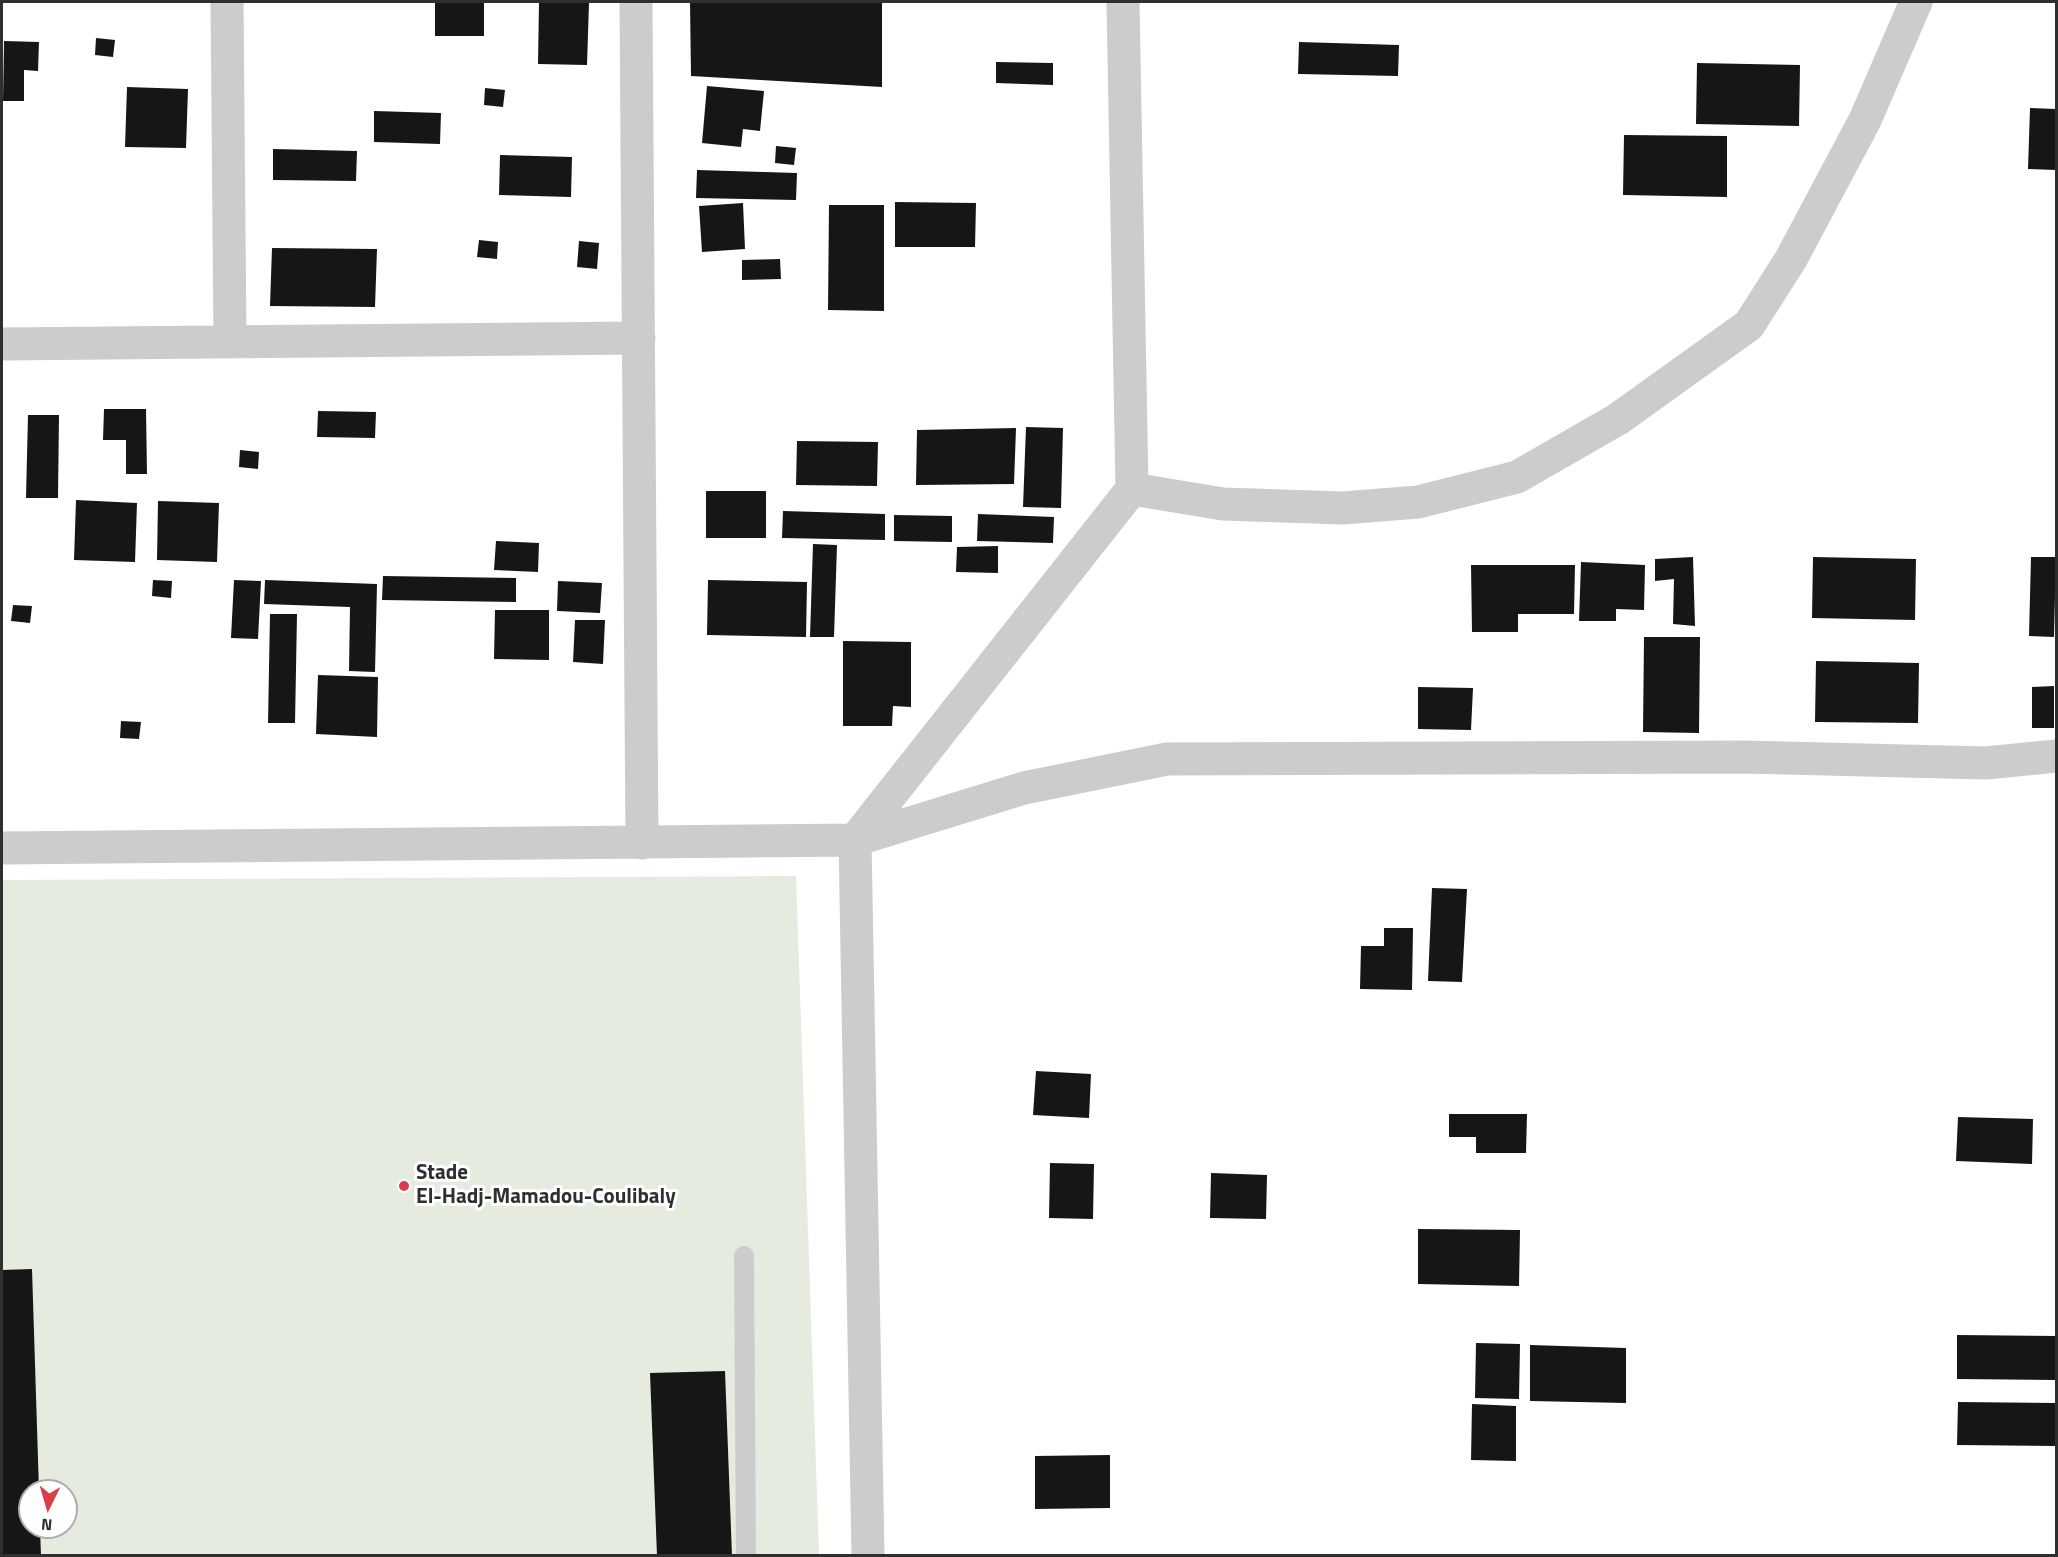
<!DOCTYPE html>
<style>
body{margin:0}
#map{position:relative;width:2058px;height:1557px;overflow:hidden;background:#fff;font-family:"Titillium Web",sans-serif}
canvas{display:block}
.frame{position:absolute;inset:0;border:3px solid #2f2f2f;pointer-events:none}
.north{position:absolute;left:18px;top:1479px;width:60px;height:60px;box-sizing:border-box;background:#fff;border:2px solid #acacac;border-radius:50%;rotate:185deg;font-size:16px;font-weight:700;line-height:24px;text-align:center;color:#2f2f2f}
.north::after{content:'';display:block;margin:auto;width:21px;height:27px;background:#da3e4a;clip-path:polygon(50% 0,100% 100%,50% 72%,0 100%)}
</style>
<div id="map">
<canvas width="2058" height="1557"></canvas>
<div class="frame"></div>
<div class="north">N</div>
</div>
<script>
const g = document.querySelector('canvas').getContext('2d');
g.lineJoin = 'round';
function fill(path, color) {
  g.fillStyle = color;
  g.fill(path, 'evenodd');
}
function stroke(path, color, width, dash) {
  g.strokeStyle = color;
  g.lineWidth = width;
  g.lineCap = dash ? 'butt' : 'round';
  g.setLineDash(dash || []);
  g.stroke(path);
}
function drawText(font, color, halo, rows, align = 'center') {
  g.font = font + ' "Titillium Web",sans-serif';
  g.lineWidth = 6;
  g.setLineDash([]);
  g.textBaseline = 'middle';
  g.strokeStyle = halo;
  g.fillStyle = color;
  for (const [text, x, y, turn = 0] of rows) {
    g.save();
    g.translate(x, y);
    g.rotate((+turn || 0) * Math.PI / 180);
    g.textAlign = isNaN(turn) ? turn : align;
    if (halo) g.strokeText(text, 0, 0);
    g.fillText(text, 0, 0);
    g.restore();
  }
}
fill(new Path2D(`
 M796 876 819 1555H2V880ZM30 1491H66V1527H30Z`), '#e5ebde');
fill(new Path2D(`
 M435 2H484V36H435Z
 M539 2 589 3 587 65 538 64Z
 M690 2H882V87L691 76Z
 M96 38 115 40 113 57 95 55Z
 M4 41 39 42 38 71 24 70V101H3Z
 M1299 42 1399 45 1398 76 1298 74Z
 M996 62 1053 63V85L996 83Z
 M1697 63 1800 65 1799 126 1696 124Z
 M707 86 764 91 760 131 743 129 741 147 702 143Z
 M127 87 188 89 186 148 125 147Z
 M485 88 505 90 503 107 484 105Z
 M2030 108 2056 109V170L2028 169Z
 M374 111 441 113 440 144 374 142Z
 M1624 135 1727 136V197L1623 195Z
 M776 146 796 148 794 165 775 163Z
 M273 149 357 151 356 181 273 180Z
 M500 155 572 157 571 197 499 195Z
 M697 170 797 173 796 200 696 198Z
 M895 202 976 203 975 247H895Z
 M743 203 745 249 702 252 699 206Z
 M829 205H884V311L828 310Z
 M479 240 498 242 497 259 477 257Z
 M579 241 599 243 597 269 577 267Z
 M272 248 377 249 375 307 270 306Z
 M780 259 781 279 742 280V260Z
 M104 409H146L147 474H126V440H103Z
 M318 411 376 412 375 438 317 437Z
 M28 415H59L58 498H26Z
 M1026 427 1063 428 1061 508 1023 507Z
 M1016 428 1014 484 916 485 917 430Z
 M797 441 878 442 877 486 796 485Z
 M240 450 259 452 258 469 239 467Z
 M706 491H766V538H706Z
 M76 500 137 503 135 562 74 560Z
 M158 501 219 503 217 562 157 560Z
 M783 511 885 514V540L782 538Z
 M978 514 1054 517 1053 543 977 541Z
 M894 515 952 516V542L894 541Z
 M496 541 539 543 538 572 494 570Z
 M813 544 837 545 834 637H810Z
 M998 546V573L956 572 957 547Z
 M1693 557 1695 626 1673 624 1674 579 1655 581V559Z
 M1813 557 1916 559 1915 620 1812 618Z
 M2031 557H2056L2054 637 2029 636Z
 M1581 562 1645 565 1644 610 1616 609V621H1579Z
 M1471 565H1575L1574 614H1518V632H1472Z
 M383 576 516 578V602L382 600Z
 M153 580 172 581 171 598 152 596Z
 M234 580 261 581 258 639 231 638Z
 M265 580 377 584 375 672 349 671 350 607 264 604Z
 M708 580 807 582 806 637 707 635Z
 M558 581 602 583 600 613 557 611Z
 M13 605 32 606 30 623 11 621Z
 M495 610H549V660L494 659Z
 M270 614H297L295 723H268Z
 M575 620H605L603 664 573 662Z
 M1644 637H1700L1699 733 1643 732Z
 M843 641 911 642V707L893 706 892 726H843Z
 M1816 661 1919 663 1918 723 1815 722Z
 M318 675 378 677 377 737 316 734Z
 M2054 686V728H2032V687Z
 M1418 687 1473 688 1471 730 1418 729Z
 M121 721 141 722 139 739 120 738Z
 M1432 888 1467 889 1462 982 1428 981Z
 M1384 928H1413L1412 990 1360 989 1361 946H1384Z
 M1036 1071 1091 1074 1089 1118 1033 1115Z
 M1449 1114H1527L1526 1153H1476V1137H1449Z
 M1958 1117 2033 1119 2032 1164 1956 1161Z
 M1050 1163 1094 1164 1093 1219 1049 1218Z
 M1211 1173 1267 1175 1266 1219 1210 1218Z
 M1418 1229 1520 1230 1519 1286 1418 1284Z
 M32 1269 39 1491H30V1527H40L41 1556H2V1270Z
 M1957 1335 2056 1336V1380L1957 1379Z
 M1476 1343 1520 1344 1519 1399 1475 1398Z
 M1530 1345 1626 1348V1403L1530 1401Z
 M725 1371 732 1556H657L650 1373Z
 M1958 1402 2056 1403V1446L1957 1445Z
 M1472 1404 1516 1406V1461L1471 1460Z
 M1110 1455V1508L1035 1509V1456Z`), '#161616');
stroke(new Path2D(`
 M744 1256 746 1556`), '#ccc', 20);
stroke(new Path2D(`
 M227 2 230 342
 M636 2 642 843
 M2 344 639 338
 M1132 489 1223 504 1343 508 1418 502 1517 477 1618 419 1749 325 1791 259 1865 120 1916 2
 M2 848 855 840 1024 788 1167 759 1744 757 1986 763 2056 756
 M868 1556 855 840 1132 489 1123 2`), '#ccc', 33);
for (const [x, y, r, color] of [
 [404,1186,6,"#da3e4a"]
]) {
  const dot = new Path2D();
  dot.arc(x, y, r, 0, 2 * Math.PI);
  g.fillStyle = color;
  g.fill(dot);
  stroke(dot, '#fff', 2);
}
drawText('bold 21px', '#2f2f2f', '#fff', [
 ["Stade",416,1174],
 ["El-Hadj-Mamadou-Coulibaly",416,1198]
], 'left');
</script>
